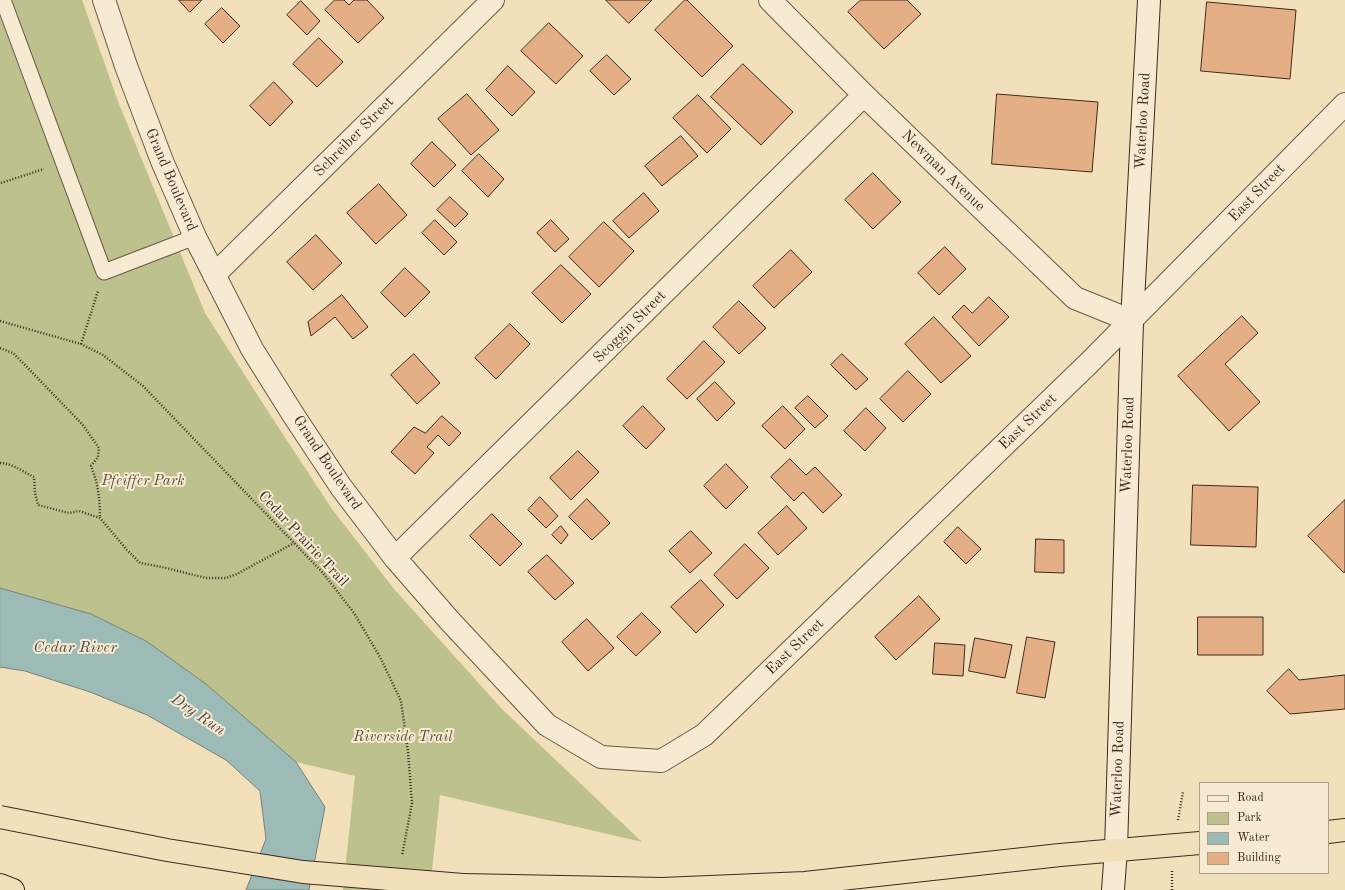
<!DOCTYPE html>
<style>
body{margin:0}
#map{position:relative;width:1345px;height:890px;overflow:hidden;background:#f1e0b9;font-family:"Old Standard TT",serif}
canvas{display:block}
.legend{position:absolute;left:1199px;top:782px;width:130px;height:92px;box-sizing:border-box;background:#f6ebd2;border:1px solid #ac9e8b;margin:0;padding:5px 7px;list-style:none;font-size:12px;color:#3e2a20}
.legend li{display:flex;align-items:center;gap:8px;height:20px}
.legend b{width:20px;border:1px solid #ac9e8b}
</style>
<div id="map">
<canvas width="1345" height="890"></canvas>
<ul class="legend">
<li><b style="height:5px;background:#f6ebd2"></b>Road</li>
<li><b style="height:11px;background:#bdc18d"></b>Park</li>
<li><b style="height:11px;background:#9cbbb7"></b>Water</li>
<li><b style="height:11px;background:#e5af85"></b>Building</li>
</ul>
</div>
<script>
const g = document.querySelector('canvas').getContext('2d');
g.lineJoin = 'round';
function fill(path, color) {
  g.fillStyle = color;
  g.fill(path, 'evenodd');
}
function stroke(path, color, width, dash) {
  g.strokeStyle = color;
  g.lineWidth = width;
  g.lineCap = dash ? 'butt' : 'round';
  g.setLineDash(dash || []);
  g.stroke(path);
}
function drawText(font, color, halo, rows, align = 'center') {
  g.font = font + ' "Old Standard TT",serif';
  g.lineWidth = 4;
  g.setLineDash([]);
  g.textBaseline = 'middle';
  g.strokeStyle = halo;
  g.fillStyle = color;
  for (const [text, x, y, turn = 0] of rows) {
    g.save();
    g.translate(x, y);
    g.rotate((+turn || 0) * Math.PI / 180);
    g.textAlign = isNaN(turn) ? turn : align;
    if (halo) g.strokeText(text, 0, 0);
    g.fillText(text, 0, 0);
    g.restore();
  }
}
fill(new Path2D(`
 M0 0H82L119 104 205 313 269 413 332 509 394 589 501 708 642 842 440 795 430 890H343L355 776 296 762 206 684 146 641 91 614 0 588Z`), '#bdc18d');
const water = new Path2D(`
 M0 588 91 614 146 641 206 684 296 762 325 807 309 890H246L266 839 260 791 226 760 147 715 90 692 25 671 0 667Z`);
fill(water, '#9cbbb7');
stroke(water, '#76817b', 1);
const building = new Path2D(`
 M179 0H202L190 12Z
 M335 0H344L349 5 354 0H367L384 18 358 43 325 10Z
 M606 0H652L629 23Z
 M685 0H687L733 46 702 77 655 30Z
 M861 0H907L921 14 884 49 848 12Z
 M301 1 320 21 307 35 287 15Z
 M1207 2 1296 10 1290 79 1201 71Z
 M222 8 240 26 223 43 205 24Z
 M549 23 583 56 556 84 521 51Z
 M319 38 343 62 317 87 293 64Z
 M607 55 631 79 614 95 590 71Z
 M743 64 793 112 761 145 711 97Z
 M508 66 535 92 512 116 486 90Z
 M274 82 293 102 270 126 250 106Z
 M467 94 499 130 471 155 438 119Z
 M997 94 1098 102 1092 172 992 164Z
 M698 95 731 129 707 153 673 118Z
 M681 136 698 156 662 186 645 166Z
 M432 142 456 165 434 187 411 164Z
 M479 154 504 179 488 197 462 171Z
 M873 173 901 202 873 229 845 200Z
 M379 184 407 215 376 244 347 213Z
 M644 193 659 211 629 238 613 221Z
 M450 197 468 214 455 227 437 210Z
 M435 220 457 242 444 255 422 233Z
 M551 220 569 239 555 252 537 233Z
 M604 222 634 251 599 287 569 257Z
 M316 235 342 263 313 290 287 262Z
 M945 247 966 269 939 295 918 273Z
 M791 250 812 272 774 308 753 286Z
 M561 265 591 294 562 323 532 293Z
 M405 268 430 292 405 317 381 293Z
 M342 295 368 327 353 339 335 317 311 336 308 322Z
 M989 297 1009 317 979 346 952 317 964 305 972 313Z
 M739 301 766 328 739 354 713 327Z
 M1242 316 1258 333 1225 364 1260 402 1229 431 1178 376Z
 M934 317 971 356 941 383 905 344Z
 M510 324 530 344 496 379 475 358Z
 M704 341 725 362 687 399 667 379Z
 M414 354 440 383 417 404 391 375Z
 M842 354 868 379 856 390 831 365Z
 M908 371 931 394 903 422 880 399Z
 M715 382 735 403 717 421 697 399Z
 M808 396 828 416 815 428 795 408Z
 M643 406 665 429 646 449 623 426Z
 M783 406 805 429 785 449 762 426Z
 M866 408 886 428 865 451 844 431Z
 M442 416 461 433 449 446 438 435 427 447 434 453 415 474 391 452 414 427 425 433Z
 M578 451 599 472 571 500 550 478Z
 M790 459 806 475 815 467 842 495 823 513 803 492 794 501 771 477Z
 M726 464 748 487 726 509 704 486Z
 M1193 485 1258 487 1256 547 1191 545Z
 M540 497 558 516 546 528 528 510Z
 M587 499 610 523 592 540 569 517Z
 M1345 500V571L1344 573 1308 536Z
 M787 506 807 528 778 555 758 533Z
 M492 514 522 544 500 566 470 536Z
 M561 526 568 535 561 544 552 535Z
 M958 527 981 549 966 564 944 542Z
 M691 531 712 553 690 573 669 551Z
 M1036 539 1064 540V573L1035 572Z
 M745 544 769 568 737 599 714 575Z
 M547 555 574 583 555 600 528 572Z
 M701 580 724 605 696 633 671 607Z
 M919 596 940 619 896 660 875 637Z
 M642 613 661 632 636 656 617 637Z
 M1198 617H1263V655H1198Z
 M587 619 614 648 588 671 562 642Z
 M1027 637 1055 642 1045 698 1017 693Z
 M975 638 1012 645 1005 678 969 671Z
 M935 643 965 645 963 676 933 674Z
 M1289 669 1299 680 1345 675V709L1290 714 1267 691Z`);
fill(building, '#e5af85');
stroke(building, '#3e2a20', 1);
const lane = new Path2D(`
 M3 0 104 272 195 237`);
const street = new Path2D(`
 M104 0 126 66 162 161 195 237 252 349 294 416 341 487 395 558 449 620 547 725 601 757 661 761 704 735 1089 363 1345 104
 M770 0 864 95 1075 298 1132 321
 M214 275 493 0
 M395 558 864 95`);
const secondary = new Path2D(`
 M1113 890 1116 849 1132 321 1149 0`);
const highway = new Path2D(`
 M1328 832 1345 830
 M0 885 13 890
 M463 885 662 889 805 883 1060 855 1200 843`);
stroke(lane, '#6b5846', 17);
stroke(street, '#6b5846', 24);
stroke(secondary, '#3e2a20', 24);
stroke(highway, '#3e2a20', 24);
stroke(new Path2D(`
 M1 183 44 169
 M0 321 81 344 103 355 143 386 323 573 354 613 380 657 401 701 408 752 412 803 402 856
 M81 344 98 291
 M0 348 13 353 26 366 82 424 99 448 98 457 91 466C98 482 100 501 100 518
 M0 463C12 463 23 472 34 477L35 493 38 505 69 513 79 511 100 518 127 550 140 563 162 567 206 578H226L237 574 294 543
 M1178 820 1183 792
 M1172 890V869`), '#3e2a20', 2.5, [1, 2]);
stroke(lane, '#f6ebd2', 15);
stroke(street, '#f6ebd2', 22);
stroke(secondary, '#f6ebd2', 22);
stroke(highway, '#f1e0b9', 22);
const highwayBridge = new Path2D(`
 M0 817 167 850 303 872 463 885`);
stroke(highwayBridge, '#3e2a20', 24, []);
stroke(highwayBridge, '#f1e0b9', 22);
drawText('15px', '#3e2a20', '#f6ebd2', [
 ["Waterloo Road",1143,121,-87],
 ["Schreiber Street",354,137,-45],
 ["Newman Avenue",943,171,44],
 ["Grand Boulevard",171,180,67],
 ["East Street",1257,193,-46],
 ["Scoggin Street",630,327,-45],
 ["East Street",1028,422,-44],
 ["Waterloo Road",1128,445,-88],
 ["Grand Boulevard",327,463,56],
 ["Cedar Prairie Trail",303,539,47],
 ["East Street",795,647,-44],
 ["Waterloo Road",1118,769,-88]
]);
drawText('italic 15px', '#5e503b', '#f6ebd2', [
 ["Pfeiffer Park",143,481],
 ["Riverside Trail",403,737]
]);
drawText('italic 16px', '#564e46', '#f6ebd2', [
 ["Cedar River",75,648],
 ["Dry Run",198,715,34]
]);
</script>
